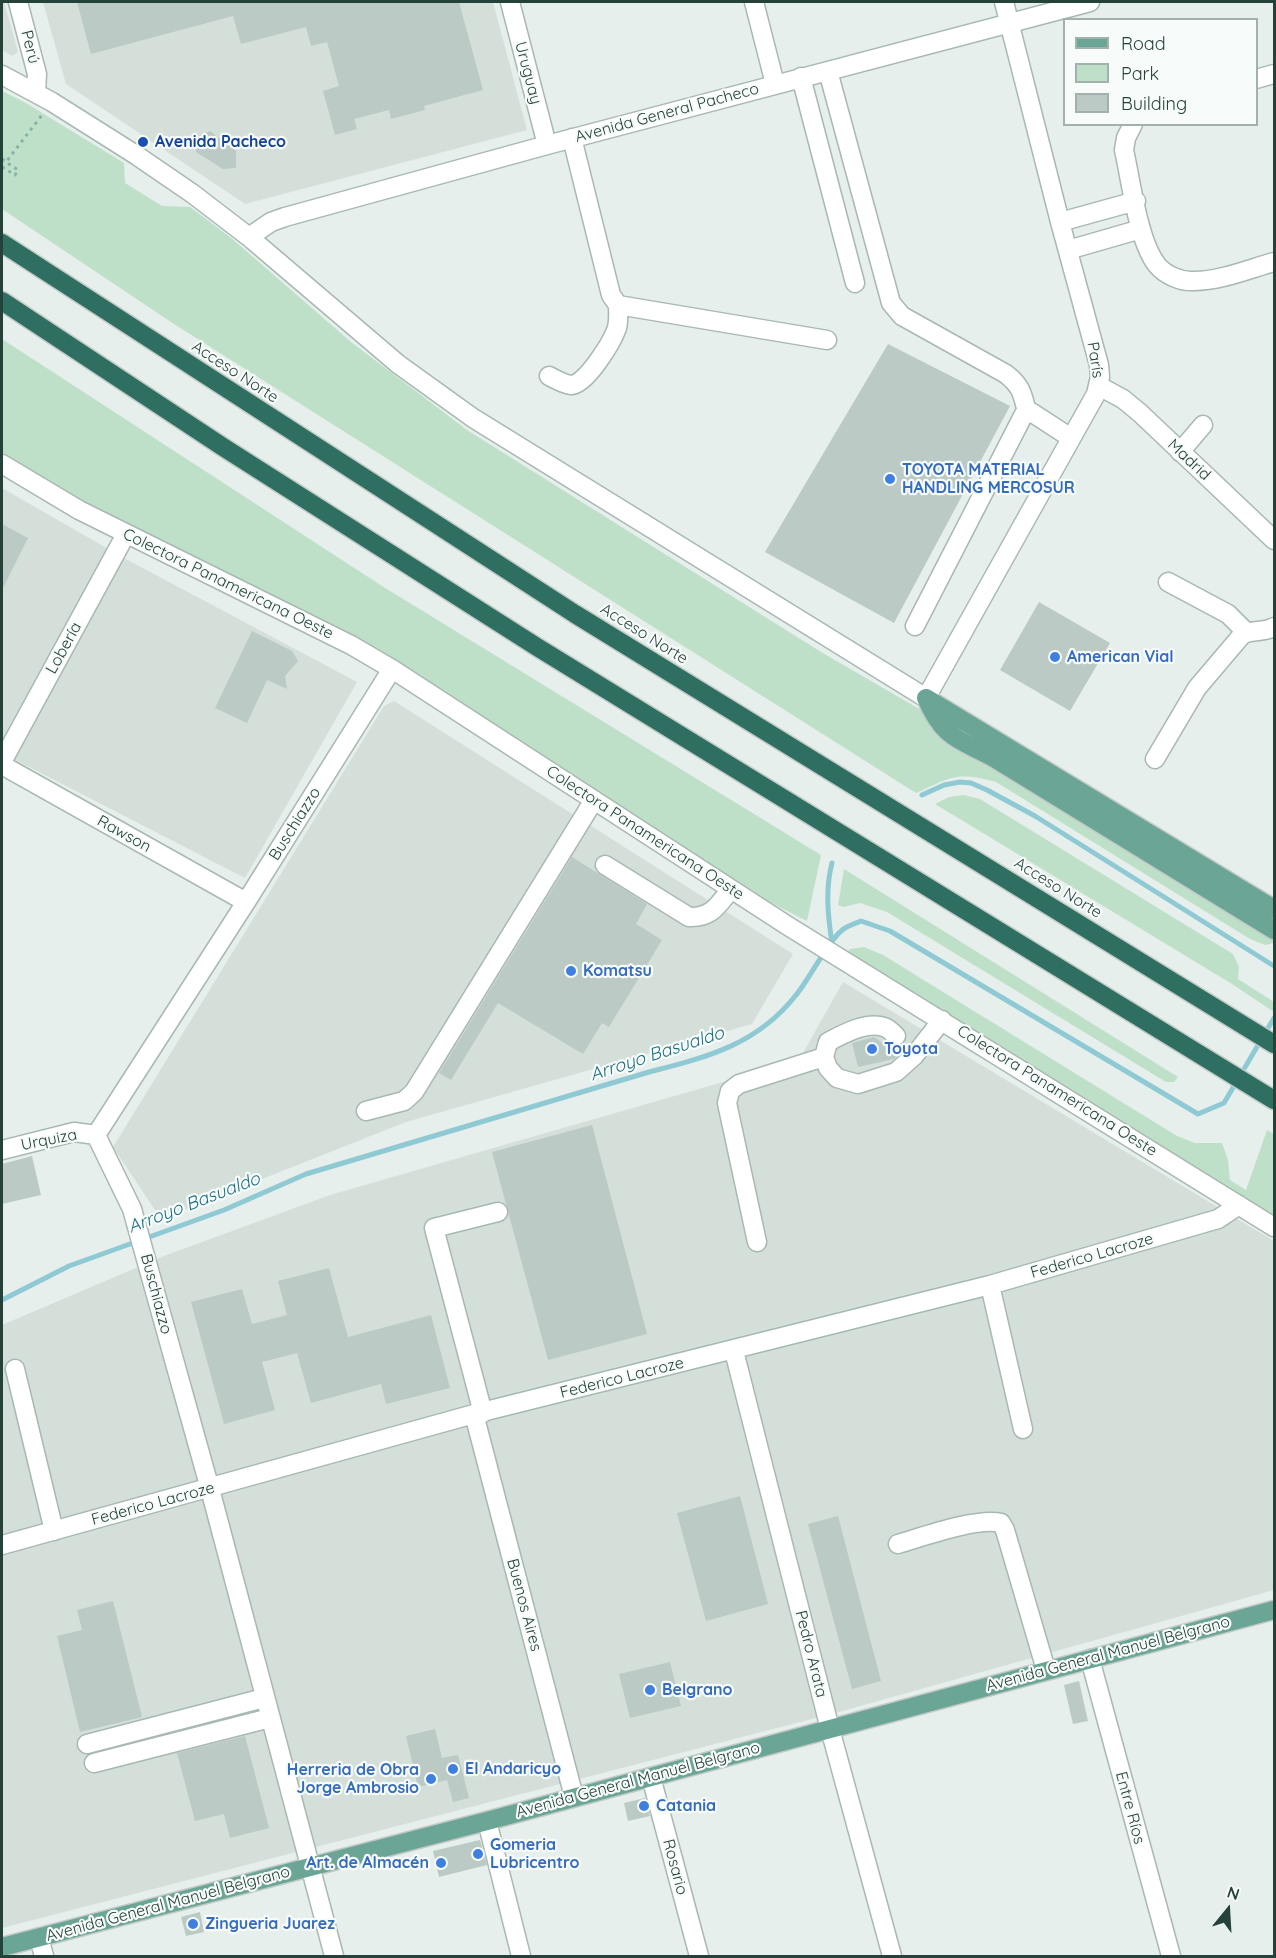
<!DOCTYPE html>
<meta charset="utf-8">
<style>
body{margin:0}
#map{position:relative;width:1276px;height:1958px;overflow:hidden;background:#e6efeb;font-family:Quicksand,sans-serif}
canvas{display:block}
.frame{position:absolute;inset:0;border:3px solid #24423a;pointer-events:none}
.legend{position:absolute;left:1063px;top:18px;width:195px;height:108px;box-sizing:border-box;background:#f7fbf9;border:2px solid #a3b1ad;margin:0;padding:8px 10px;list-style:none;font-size:18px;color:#24423a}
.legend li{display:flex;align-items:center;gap:12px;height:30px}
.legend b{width:30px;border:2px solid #a3b1ad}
.north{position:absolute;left:1198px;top:1880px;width:60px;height:60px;-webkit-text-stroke:4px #f7fbf9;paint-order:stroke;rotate:18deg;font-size:16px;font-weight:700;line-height:24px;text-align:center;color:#24423a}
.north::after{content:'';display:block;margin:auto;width:21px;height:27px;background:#24423a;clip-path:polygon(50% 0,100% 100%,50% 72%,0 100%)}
</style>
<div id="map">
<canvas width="1276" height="1958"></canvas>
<div class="frame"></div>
<ul class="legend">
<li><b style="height:8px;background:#6aa596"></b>Road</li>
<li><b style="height:16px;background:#bfe0c8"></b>Park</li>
<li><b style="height:16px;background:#bbcac4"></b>Building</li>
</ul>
<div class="north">N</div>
</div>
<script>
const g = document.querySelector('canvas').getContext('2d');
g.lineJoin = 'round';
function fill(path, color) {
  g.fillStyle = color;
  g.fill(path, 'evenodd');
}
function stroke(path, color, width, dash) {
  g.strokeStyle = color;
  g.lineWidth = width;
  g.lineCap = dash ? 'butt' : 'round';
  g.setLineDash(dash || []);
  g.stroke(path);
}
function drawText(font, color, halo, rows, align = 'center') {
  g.font = font + ' Quicksand,sans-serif';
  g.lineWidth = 4.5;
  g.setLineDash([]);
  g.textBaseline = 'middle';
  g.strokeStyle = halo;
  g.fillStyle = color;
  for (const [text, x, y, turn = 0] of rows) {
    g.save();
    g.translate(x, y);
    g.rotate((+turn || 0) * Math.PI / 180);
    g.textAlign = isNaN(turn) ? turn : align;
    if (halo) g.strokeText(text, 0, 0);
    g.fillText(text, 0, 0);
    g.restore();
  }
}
fill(new Path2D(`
 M2 2H4L18 52 12 56 2 50Z
 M43 2H493L527 130 245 204 66 84Z
 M2 488 124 558 357 682 245 878 2 753Z
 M394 701 793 954 752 1024 406 1122 161 1219 113 1147 384 706Z
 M843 982 1274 1241V1590L839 1712 2 1928V1325L164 1256 330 1195 730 1080 803 1053Z`), '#d4dfda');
fill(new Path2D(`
 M2 91 26 103 124 163 125 183 162 206 190 207 230 237 351 342 467 430 821 652 921 710 938 732 1274 936V943L1265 945 1250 939 996 782C957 771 951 777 916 793L174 324 2 209Z
 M2 339 382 586 821 855 807 921 742 888 544 761 134 533 2 456Z
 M964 795 980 799 1233 954 1239 967 1238 979 1274 1002V1012L1232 984 935 804 949 797Z
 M844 869 1178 1077 1174 1082H1166L887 912 860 903 844 907 838 905Z
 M864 947 883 955 1177 1136 1195 1143H1222L1228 1160 1230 1180 1246 1190 1267 1130 1274 1134V1215L1208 1177 846 954 850 949Z`), '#bfe0c8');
stroke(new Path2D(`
 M922 795 944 785 960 782 971 783 987 790 1035 816 1274 966
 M832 863C825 889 828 917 832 943
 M2 1300 69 1266 224 1210 306 1174 649 1072C707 1057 757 1045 796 995 809 980 830 937 845 928 850 925 856 923 861 921L890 931 1198 1114 1224 1103 1274 1018`), '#8ec9d4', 5);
fill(new Path2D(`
 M77 2H459L483 90 424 106 425 110 391 119 389 110 354 119 357 129 335 135 323 91 339 86 327 42 311 46 306 27 241 44 233 16 91 54Z
 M210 131 236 151V168L223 169 196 152 197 137Z
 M888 344 1010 406 894 623 765 552Z
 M2 524 28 538 2 590Z
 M1039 602 1110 643 1070 711 1000 670Z
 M252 631 292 651 298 661 285 676 287 689 267 680 247 723 215 708Z
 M572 857 647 904 636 924 662 940 609 1027 602 1023 583 1054 498 1003 451 1080 439 1073Z
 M874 1037 899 1054 894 1059 858 1067 852 1043Z
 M592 1125 647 1334 548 1360 492 1152Z
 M32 1156 41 1195 2 1204V1164Z
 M329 1268 348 1337 431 1315 450 1388 386 1404 381 1384 311 1403 297 1353 262 1362 275 1410 224 1424 191 1302 242 1289 252 1324 287 1315 278 1281Z
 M740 1496 768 1604 706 1621 677 1513Z
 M838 1516 881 1681 852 1689 808 1524Z
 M113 1601 142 1717 80 1732 57 1636 82 1630 77 1610Z
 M670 1662 681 1706 630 1718 619 1674Z
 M1079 1681 1088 1721 1073 1724 1064 1685Z
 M435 1729 442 1758 458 1755 469 1798 453 1802 447 1780 418 1787 406 1736Z
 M245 1736 269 1828 230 1838 224 1814 195 1821 177 1753Z
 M645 1798 650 1816 628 1821 624 1803Z
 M480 1840 487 1865 439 1877 433 1851Z
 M200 1912 204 1932 186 1936 181 1917Z`), '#bbcac4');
const minor = new Path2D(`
 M18 2 37 74 36 93
 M510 2 547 145
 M754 2 775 84
 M828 71 891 303 902 316 1006 374C1022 387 1022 393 1027 412
 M2 75 52 102 136 155 193 194 249 237 398 364 473 418 926 698 1096 394 1100 377 1099 365 1060 222 1004 2
 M801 77 855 283
 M1256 79 1274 74
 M1133 124 1126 138 1124 150C1131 181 1138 241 1157 265 1165 275 1181 282 1194 281 1220 281 1249 269 1274 262
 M572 138 611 295 618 305 827 340
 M1060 222 1136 201
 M249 237 271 222 285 217 547 145 1090 2
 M1068 250 1141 229
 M549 376C555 379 563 384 571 385 586 385 612 342 617 328 619 320 618 313 618 305
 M1099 386 1123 399 1140 413 1274 540
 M1180 452 1203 425
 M2 464 79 510 351 645 392 669 788 926 1274 1227
 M1168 582 1228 614 1246 632
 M915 626 1024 414 1031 412 1071 438
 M1155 759 1197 688 1242 635C1251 629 1264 633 1274 627
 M2 762 126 534
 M2 765 246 902
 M605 865 689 917C712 918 718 905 731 889
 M896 1036C893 1033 888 1028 884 1027 867 1021 843 1034 828 1042L824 1057 828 1068 837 1078 858 1084 896 1072 914 1056 942 1020
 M366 1111 404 1101 414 1092 594 800
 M2 1150 74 1132 96 1135
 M757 1242 727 1103 730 1091 739 1084 824 1057
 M990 1285 1023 1429
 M734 1351 830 1729 892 1956
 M15 1369 54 1531
 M483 1413 434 1228 498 1212
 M474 1414 574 1797
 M898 1544C922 1537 978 1517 1001 1523L1005 1530 1046 1670
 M2 1545 474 1414 990 1285 1218 1219 1239 1205
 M1090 1659 1171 1956
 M87 1744 264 1698
 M94 1763 270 1718
 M651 1777 699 1956
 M487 1821 521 1956
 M39 1938 44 1956
 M334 1956 210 1489 132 1209 96 1135 246 902 392 669`);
const major = new Path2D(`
 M926 698C943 738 958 739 994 758L1274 930
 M926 698 1274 909
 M2 1947 487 1821 1274 1610`);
const highway = new Path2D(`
 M2 243 575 614 1274 1044
 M2 301 223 447 537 647 1274 1100`);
stroke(minor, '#a8b8b2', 21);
stroke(major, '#c2cac8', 21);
stroke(highway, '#c2cac8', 21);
stroke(new Path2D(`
 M2 159 6 162 42 115
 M2 167 15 175 18 170 6 162`), '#86b3a5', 3, [3, 4.5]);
stroke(minor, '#fff', 18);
stroke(major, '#6aa596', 18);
stroke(highway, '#2f6f62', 18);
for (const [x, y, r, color] of [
 [143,142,6,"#1a4fb4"],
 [890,479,6,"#3f7fe0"],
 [1055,657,6,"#3f7fe0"],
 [571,971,6,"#3f7fe0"],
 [872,1049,6,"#3f7fe0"],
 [650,1690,6,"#3f7fe0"],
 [453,1769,6,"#3f7fe0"],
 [431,1779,6,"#3f7fe0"],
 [644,1806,6,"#3f7fe0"],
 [478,1854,6,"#3f7fe0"],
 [441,1863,6,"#3f7fe0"],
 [193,1924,6,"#3f7fe0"]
]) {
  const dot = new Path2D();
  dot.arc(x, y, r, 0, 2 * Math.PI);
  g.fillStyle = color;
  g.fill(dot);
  stroke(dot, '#f7fbf9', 2);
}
drawText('16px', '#24423a', '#f7fbf9', [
 ["Perú",30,47,76],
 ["Uruguay",528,73,75],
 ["Avenida General Pacheco",667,113,-15],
 ["París",1095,360,81],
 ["Acceso Norte",235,372,33],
 ["Madrid",1189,460,43],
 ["Colectora Panamericana Oeste",228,584,26],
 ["Acceso Norte",644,634,32],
 ["Lobería",64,648,-61],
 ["Buschiazzo",295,824,-58],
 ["Colectora Panamericana Oeste",645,833,33],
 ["Rawson",124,834,29],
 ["Acceso Norte",1058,888,32],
 ["Colectora Panamericana Oeste",1057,1091,32],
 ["Urquiza",49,1140,-11],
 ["Federico Lacroze",1092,1256,-16],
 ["Buschiazzo",156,1294,75],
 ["Federico Lacroze",622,1378,-14],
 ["Federico Lacroze",153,1504,-15],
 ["Buenos Aires",524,1605,75],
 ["Pedro Arata",811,1654,76],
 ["Avenida General Manuel Belgrano",1108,1654,-15],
 ["Avenida General Manuel Belgrano",638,1780,-15],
 ["Entre Ríos",1130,1808,75],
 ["Rosario",675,1867,75],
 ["Avenida General Manuel Belgrano",168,1904,-15]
]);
drawText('bold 16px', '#164399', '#f7fbf9', [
 ["Avenida Pacheco",155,142]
], 'left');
drawText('bold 16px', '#366cbe', '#f7fbf9', [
 ["TOYOTA MATERIAL",902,470],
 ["HANDLING MERCOSUR",902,488],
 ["American Vial",1067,657],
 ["Komatsu",583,971],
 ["Toyota",884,1049],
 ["Belgrano",662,1690],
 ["El Andaricyo",465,1769],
 ["Herreria de Obra",419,1770,"right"],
 ["Jorge Ambrosio",419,1788,"right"],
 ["Catania",656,1806],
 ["Gomeria",490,1845],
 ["Lubricentro",490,1863],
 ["Art. de Almacén",429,1863,"right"],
 ["Zingueria Juarez",205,1924]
], 'left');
drawText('italic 18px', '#1c6f80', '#f7fbf9', [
 ["Arroyo Basualdo",657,1054,-18],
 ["Arroyo Basualdo",194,1203,-21]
]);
</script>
